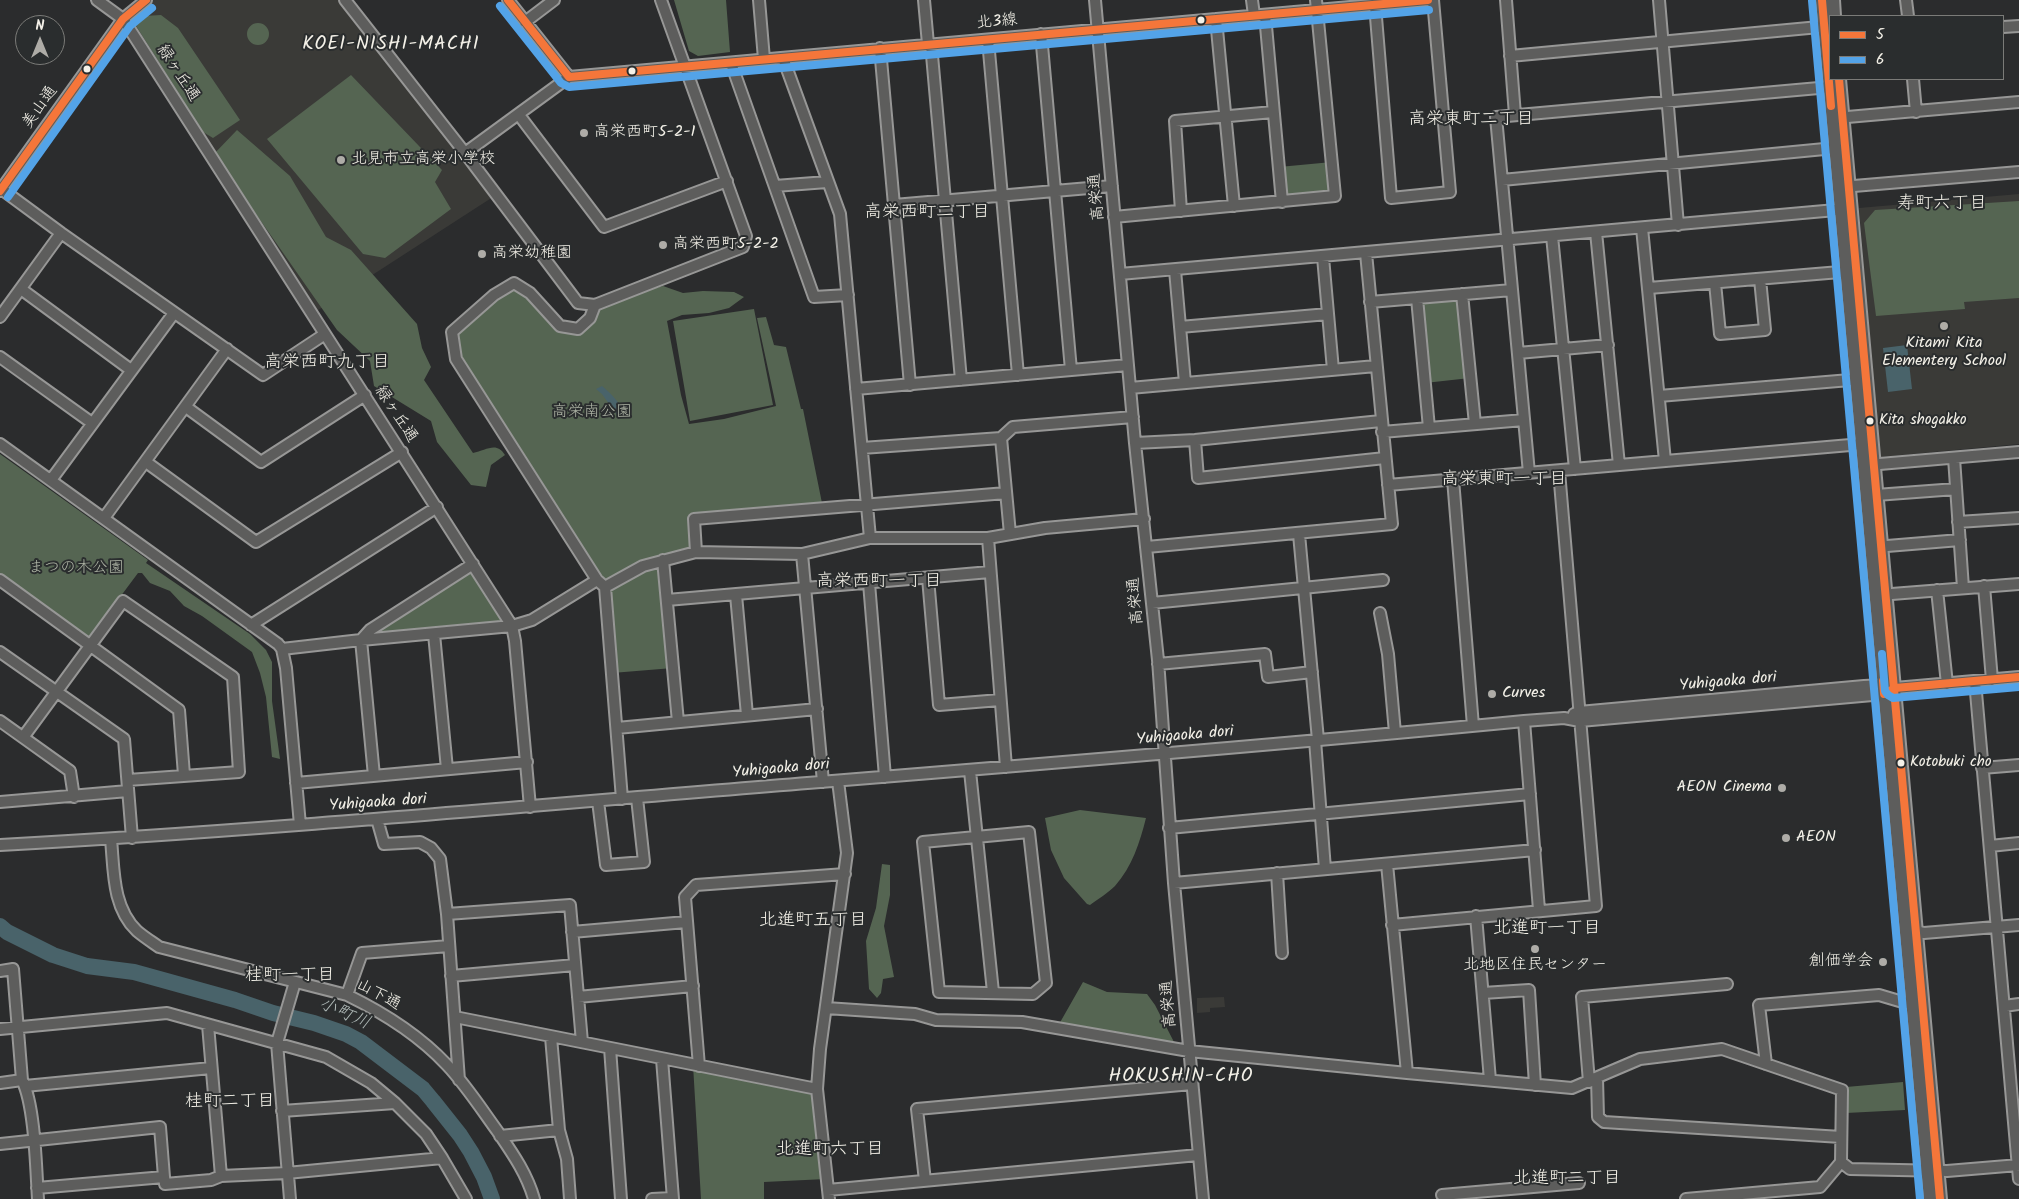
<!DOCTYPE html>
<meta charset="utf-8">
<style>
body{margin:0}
#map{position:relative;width:2019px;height:1199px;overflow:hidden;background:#2b2c2d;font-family:Kalam,sans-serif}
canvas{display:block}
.legend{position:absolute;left:1829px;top:15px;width:175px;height:65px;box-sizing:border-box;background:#2a2d2e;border:1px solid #7b7b78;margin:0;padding:6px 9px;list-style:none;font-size:15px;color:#f4f1e8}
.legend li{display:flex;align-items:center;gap:10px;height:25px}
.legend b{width:25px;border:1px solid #7b7b78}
.north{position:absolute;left:15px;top:15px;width:50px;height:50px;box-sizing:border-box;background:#2a2d2e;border:1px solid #7b7b78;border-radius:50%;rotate:0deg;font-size:14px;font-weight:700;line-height:20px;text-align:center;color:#f4f1e8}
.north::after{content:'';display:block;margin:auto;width:18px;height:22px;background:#aeaca7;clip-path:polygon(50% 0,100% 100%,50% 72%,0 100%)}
</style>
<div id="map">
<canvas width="2019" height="1199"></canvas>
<ul class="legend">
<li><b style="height:6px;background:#f5763a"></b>5</li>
<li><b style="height:6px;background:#53a3e8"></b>6</li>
</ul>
<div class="north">N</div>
</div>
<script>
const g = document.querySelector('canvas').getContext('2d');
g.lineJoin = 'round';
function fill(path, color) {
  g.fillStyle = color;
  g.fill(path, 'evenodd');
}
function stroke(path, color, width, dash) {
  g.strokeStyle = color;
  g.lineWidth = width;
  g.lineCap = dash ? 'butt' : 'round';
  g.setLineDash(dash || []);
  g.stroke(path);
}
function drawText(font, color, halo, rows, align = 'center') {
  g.font = font + ' Kalam,"Klee One",sans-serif';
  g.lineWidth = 4;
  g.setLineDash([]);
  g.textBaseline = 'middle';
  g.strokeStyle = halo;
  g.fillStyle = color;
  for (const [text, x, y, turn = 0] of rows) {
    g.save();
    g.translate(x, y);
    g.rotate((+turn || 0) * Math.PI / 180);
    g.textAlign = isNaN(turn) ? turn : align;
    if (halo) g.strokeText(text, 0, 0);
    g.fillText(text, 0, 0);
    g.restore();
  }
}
fill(new Path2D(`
 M146 0H345L496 195 312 314 123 19Z
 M2019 194V444L1880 457 1859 208Z
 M1224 997 1225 1007 1210 1008V1012L1197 1013V998Z`), '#3a3a37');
fill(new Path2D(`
 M674 0H726L730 52 698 56 689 51Z
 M161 15 178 28 240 120 213 138 203 132 133 21 144 16Z
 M247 34a11 11 0 1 1 22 0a11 11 0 1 1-22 0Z
 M351 75 442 170 435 182 451 209 385 258 363 254 267 139Z
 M237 130 290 176 326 237 351 250 417 324 422 348 431 367 424 380 473 453C486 450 497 441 505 455L491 465 486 487 471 485 437 442 431 421 374 386 370 361 337 330 214 154Z
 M1332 162 1335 196 1282 202 1279 167Z
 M2019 201V298L1964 302 1965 309 1876 316 1864 223 1875 210Z
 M514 283 560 326 576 328 595 305 663 286 683 293 703 291 734 292 744 297 729 308 709 313 682 315 667 321 681 395 689 424 724 419 776 406 757 318 766 317 774 345 786 347 801 409H803L823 508 694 519 696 552 663 561 673 668 612 673 605 587 456 359 452 332Z
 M1462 294 1470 378 1425 383 1417 298Z
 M754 309 773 405 690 421 673 321Z
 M0 454 148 560 146 563 250 634 266 650 272 662V701L280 759 272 757 266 697 260 673 252 652 202 616 184 606 170 591 150 583 142 573H138L88 640 0 575Z
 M473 564 512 626 361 640Z
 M1080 810 1146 818C1140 842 1132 867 1115 886 1108 893 1098 899 1090 905L1087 904 1064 878 1051 850 1045 818Z
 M882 864 890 865V895L884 926 894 977 883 979 881 993 877 998 869 989 866 941 876 908Z
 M1083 982 1107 992 1147 994 1155 1005 1174 1042 1168 1045 1058 1026Z
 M693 1065 817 1089 826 1179 764 1182V1199H701Z
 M1903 1082 1905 1110 1846 1113V1087Z`), '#556552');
fill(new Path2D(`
 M1907 345 1912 389 1888 392 1883 348Z
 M602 386C609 392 625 406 622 416L617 415 602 394 596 389Z`), '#49636a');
stroke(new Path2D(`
 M0 926 7 932 53 955 87 966 134 972 235 1000 273 1013 314 1023 346 1034 361 1042 423 1089 433 1101 460 1135 471 1152 484 1177 492 1199`), '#49636a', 16);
const minor = new Path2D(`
 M97 0 123 19 136 39 512 626 515 641 530 807
 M345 0 465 153 578 303 595 305 743 247 746 236 661 0
 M508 0 569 77
 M759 0 764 59
 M924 0 928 44
 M1095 0 1135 443 1158 660 1174 883 1203 1199
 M1252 0 1254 15
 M1506 0 1515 115
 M1659 0 1678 225
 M1906 0 1908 16
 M1375 5 1391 198 1450 192 1433 0
 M1265 15 1282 202
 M1216 19 1234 206
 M525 22 554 0
 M2003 27 2019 26
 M1041 34 1071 370
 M988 40 1018 375
 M931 44 961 380
 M880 48 910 385
 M1510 56 1830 26
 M783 58 840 214 870 538
 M731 63 814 297 848 295
 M569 77 1428 0
 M1913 79 1916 112
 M519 115 604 227 727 181
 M1836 118 2019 102
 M465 153 569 77
 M1502 180 1835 148
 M775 186 827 182
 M1842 187 2019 172
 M0 188 61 233 263 375 325 334
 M0 191 123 19 146 0
 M894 205 1112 186
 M1181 211 1175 121 1273 112
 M1114 217 1335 196 1316 0
 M1642 228 1665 461
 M1596 232 1619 465
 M1552 236 1575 469
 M1323 257 1333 370
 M1175 270 1185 383
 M1120 274 1847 209
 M1715 283 1720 334 1765 330 1760 279
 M1649 288 1852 271
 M21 289 131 370
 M1462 294 1475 424
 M1417 298 1429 428
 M1370 302 1512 290
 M595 305 590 318 578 329 560 326 530 293 514 283 494 295 452 332 456 359 597 580 605 587 622 799
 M0 317 61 233
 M1180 327 1328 314
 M1518 353 1608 345
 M0 357 92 423
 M1130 388 1376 366
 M856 389 1128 365
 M1659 396 1862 379
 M186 407 261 462 365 395
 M1382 432 1524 420
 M1001 438 1010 534
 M1195 440 1198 478 1385 458
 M1135 443 1195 440 1381 421
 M0 444 278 644 282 649 286 668 300 825
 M862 448 1001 438 1013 427 1133 417
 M1954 458 1963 588
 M146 462 256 542 402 452
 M1868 465 2019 452
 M1529 473 1496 117 1830 87
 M1453 479 1473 726
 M51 480 174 313
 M1388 485 1862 444
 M1876 495 1956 489
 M104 518 227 349
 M1958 522 2019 518
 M1299 534 1318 740
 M988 538 1006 767
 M1147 547 1392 524 1366 253
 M1875 547 1960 540
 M696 552 694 519 1006 493
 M802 554 823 782
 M663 560 678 722
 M928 578 939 705 1000 700
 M0 580 179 710 184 775
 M869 583 885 777
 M1984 586 1992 680
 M605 587 643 566 696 552 802 554 870 538H988L1045 528 1144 519
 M1937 590 1947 684
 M736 595 747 715
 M1879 595 2019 584
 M667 600 990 572
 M1152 603 1383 580
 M1380 613 1388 654 1395 733
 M251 625 437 507
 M434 634 447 769
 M282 649 361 640 512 626 532 620 597 580
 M0 652 124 739 132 838
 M1158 664 1265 654 1268 677 1312 672
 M1975 681 2019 1179
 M1574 714 1579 712 1864 686 1883 685 1895 688 2019 677
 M0 721 70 771 74 797
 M1524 721 1539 910
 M617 728 817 709
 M24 736 123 601 233 677 239 772 128 780
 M1315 740 1325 869
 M1982 768 2019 765
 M970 771 993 992
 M374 776 361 640 370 630 473 564
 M296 783 527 762
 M598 801 606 865 644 862 637 798
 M0 802 128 791
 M377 819 384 844 420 842 431 848 440 859 447 914 459 1080
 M1169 828 1530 794
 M1029 832 1046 983 1033 994 939 992 923 842Z
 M111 839C114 870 112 907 137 931 144 937 152 942 159 947L347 995C384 1013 419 1035 447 1065 466 1085 482 1110 498 1132 513 1154 527 1174 534 1199
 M0 845C274 830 547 804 820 782 1055 763 1289 744 1524 721L1564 718 1580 721 1884 694 1889 692
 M1990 846 2019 843
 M1387 864 1407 1073
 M1277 873 1282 953
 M1174 883 1535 850
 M447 914 570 905 582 1042
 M1476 916 1490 1080
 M1392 925 1596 906 1559 471
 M1909 930 1924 933 2019 925
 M572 932 686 922
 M0 971 13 969 22 1080C35 1105 36 1169 38 1199
 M451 976 575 965
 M1483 993 1529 990 1535 1085
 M347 995 362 953 449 946
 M578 997 693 986
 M2004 1006 2019 1004
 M826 1008 915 1014 936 1020 1022 1022 1189 1051 1407 1073 1572 1088 1640 1059 1722 1049 1842 1090 1841 1162 1850 1169 1947 1171 2019 1165
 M455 1017 817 1089
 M208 1025 221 1176
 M0 1029 167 1013 326 1057 371 1083 395 1103 426 1134 442 1158 466 1199
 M610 1048 621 1199
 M662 1059 673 1199
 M1766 1064 1759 1005 1879 995 1906 1003 1920 1004
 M699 1066 685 897 696 885 845 874
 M1597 1078 1598 1117 1604 1122 1841 1137
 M1589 1082 1582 997 1727 984
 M0 1083 22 1080
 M25 1086 211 1068
 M282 1111 395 1103
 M559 1130 567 1159 570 1199
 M500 1136 559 1130 551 1037
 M0 1144 160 1127 164 1177
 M925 1181 917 1109 1192 1084
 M37 1188 164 1177 165 1184 211 1180 221 1176 287 1173 442 1158
 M828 1190 1198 1155
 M1442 1195 1579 1183
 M290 1199 277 1043 295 982
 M652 1199 672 1198
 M829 1199 817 1089 820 1049 847 853 838 781
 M1686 1199 1820 1187 1841 1162`);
const major = new Path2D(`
 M1822 0 1930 1199
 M1833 0 1834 16
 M1839 79 1940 1199`);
stroke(minor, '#979796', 14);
stroke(major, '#979796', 16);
stroke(minor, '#5d5d5c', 10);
stroke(major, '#5d5d5c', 12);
stroke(new Path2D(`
 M508 0 569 77 1428 0
 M1822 0 1831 106
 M1839 79 1940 1199
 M0 191 123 19 146 0
 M1883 681 1884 694 1895 688 2019 677`), '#f5763a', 8);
stroke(new Path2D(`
 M1812 1 1920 1199
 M500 6 561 83 569 87 1429 10
 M8 197 130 26 152 8
 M1882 654 1885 691 1888 695 1893 698 2019 687`), '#53a3e8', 8);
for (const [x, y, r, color] of [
 [1201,20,4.5,"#f4f1e8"],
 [87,69,4.5,"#f4f1e8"],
 [632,71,4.5,"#f4f1e8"],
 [584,133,5,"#aeaca7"],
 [341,160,5,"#aeaca7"],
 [663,245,5,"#aeaca7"],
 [482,254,5,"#aeaca7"],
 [1944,326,5,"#aeaca7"],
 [1870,421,4.5,"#f4f1e8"],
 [1492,694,5,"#aeaca7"],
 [1901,763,4.5,"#f4f1e8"],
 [1782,788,5,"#aeaca7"],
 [1786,838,5,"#aeaca7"],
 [1535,949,5,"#aeaca7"],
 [1883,962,5,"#aeaca7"]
]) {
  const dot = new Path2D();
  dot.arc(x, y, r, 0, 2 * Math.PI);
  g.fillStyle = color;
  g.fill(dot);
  stroke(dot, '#2a2d2e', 2);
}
drawText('15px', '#f4f1e8', '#2a2d2e', [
 ["Kita shogakko",1879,421],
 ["Kotobuki cho",1910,763]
], 'left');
drawText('16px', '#f4f1e8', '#2a2d2e', [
 ["北3線",997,23,-6],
 ["緑ヶ丘通",177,74,57],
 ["美山通",41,108,-54],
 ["高栄通",1098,197,-95],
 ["緑ヶ丘通",395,415,57],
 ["高栄通",1137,601,-95],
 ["Yuhigaoka dori",1728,683,-5],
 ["Yuhigaoka dori",1185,737,-5],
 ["Yuhigaoka dori",781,770,-5],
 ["Yuhigaoka dori",378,804,-4],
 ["山下通",378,996,28],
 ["高栄通",1170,1004,-95]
]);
drawText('16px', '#f4f1e8', '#2a2d2e', [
 ["高栄西町5-2-1",594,133],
 ["北見市立高栄小学校",351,160],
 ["高栄西町5-2-2",673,245],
 ["高栄幼稚園",492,254],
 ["Kitami Kita",1944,344,"center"],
 ["Elementery School",1944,362,"center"],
 ["Curves",1502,694],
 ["AEON Cinema",1772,788,"right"],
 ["AEON",1796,838],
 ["創価学会",1873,962,"right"],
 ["北地区住民センター",1535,966,"center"]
], 'left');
drawText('16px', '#b0b6a7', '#2a2d2e', [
 ["高栄南公園",592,413],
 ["まつの木公園",76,569]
]);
drawText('18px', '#f4f1e8', '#2a2d2e', [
 ["高栄東町二丁目",1471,121],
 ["寿町六丁目",1942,205],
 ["高栄西町二丁目",927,214],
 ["高栄西町九丁目",327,364],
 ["高栄東町一丁目",1504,481],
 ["高栄西町一丁目",879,583],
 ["北進町五丁目",813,922],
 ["北進町一丁目",1547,930],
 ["桂町一丁目",290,977],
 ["桂町二丁目",230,1103],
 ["北進町六丁目",830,1151],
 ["北進町二丁目",1567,1180]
]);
drawText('italic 18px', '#b1bab8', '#2a2d2e', [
 ["小町川",344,1015,24]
]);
g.letterSpacing = '1px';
drawText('19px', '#f4f1e8', '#2a2d2e', [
 ["KOEI-NISHI-MACHI",391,46],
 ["HOKUSHIN-CHO",1181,1078]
]);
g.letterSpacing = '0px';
</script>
